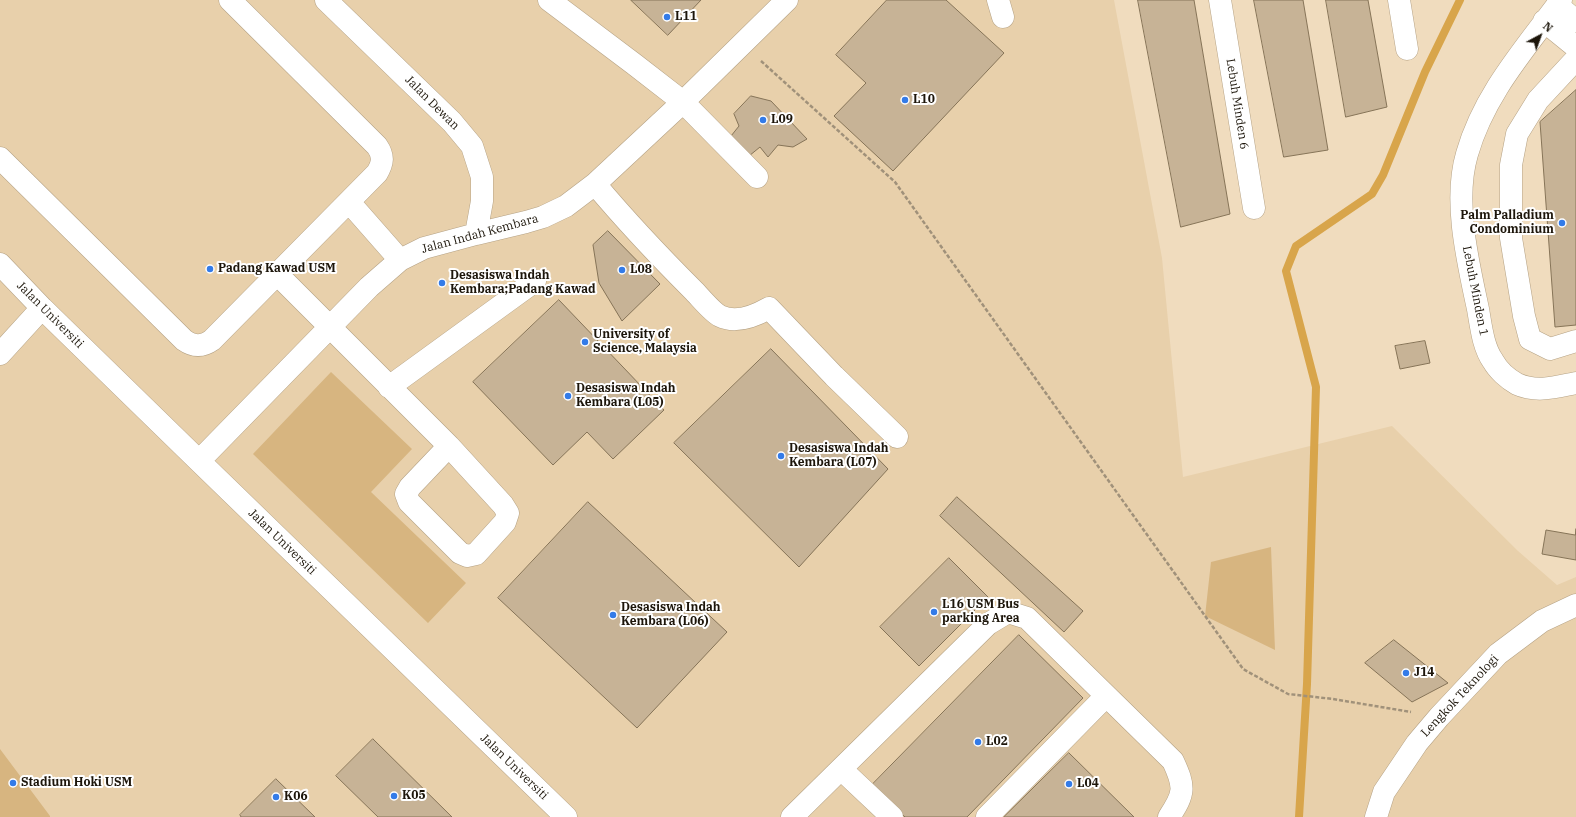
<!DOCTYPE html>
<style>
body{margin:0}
#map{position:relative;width:1576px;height:817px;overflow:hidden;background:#f0dcbe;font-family:"IBM Plex Serif",serif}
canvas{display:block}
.north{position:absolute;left:1520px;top:16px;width:40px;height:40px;-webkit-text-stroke:3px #fff;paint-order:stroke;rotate:41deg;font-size:11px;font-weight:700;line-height:16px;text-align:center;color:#1c150a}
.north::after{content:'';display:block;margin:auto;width:14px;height:18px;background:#1c150a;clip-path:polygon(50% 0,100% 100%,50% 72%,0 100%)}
</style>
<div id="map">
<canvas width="1576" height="817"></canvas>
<div class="north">N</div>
</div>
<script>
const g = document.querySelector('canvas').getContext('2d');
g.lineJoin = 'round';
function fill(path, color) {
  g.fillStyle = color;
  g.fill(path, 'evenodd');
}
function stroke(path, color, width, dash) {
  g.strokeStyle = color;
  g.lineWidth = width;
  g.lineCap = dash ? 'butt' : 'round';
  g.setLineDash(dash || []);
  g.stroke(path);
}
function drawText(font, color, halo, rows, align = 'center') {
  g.font = font + ' "IBM Plex Serif",serif';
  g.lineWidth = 4;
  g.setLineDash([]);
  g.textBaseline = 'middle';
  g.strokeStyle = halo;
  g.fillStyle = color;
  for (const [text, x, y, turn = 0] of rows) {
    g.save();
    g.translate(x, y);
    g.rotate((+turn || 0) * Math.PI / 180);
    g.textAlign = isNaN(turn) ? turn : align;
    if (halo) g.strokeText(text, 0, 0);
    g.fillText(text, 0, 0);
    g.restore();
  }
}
fill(new Path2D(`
 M0 0H1114L1162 258 1183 477 1392 426 1518 551 1557 585 1576 577V817H0Z`), '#e8d0ab');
fill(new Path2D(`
 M331 372 412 449 371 492 466 583 428 623 253 454Z
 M1271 547 1275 650 1205 616 1211 562Z
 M0 749 50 816V817H0Z`), '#d7b580');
stroke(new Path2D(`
 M1299 817 1307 684 1316 387 1286 271 1296 246 1372 194 1383 175 1425 72 1460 0`), '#d8a54b', 8);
const building = new Path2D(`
 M631 0H701L668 35Z
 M887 0H946L1004 53 893 171 834 116 866 83 836 55Z
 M1138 0H1194L1230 214 1181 227Z
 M1254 0H1303L1328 150 1284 157Z
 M1326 0H1368L1387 107 1346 117Z
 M1576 90V325L1555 327 1540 122Z
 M751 96 771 101 807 139 793 147 778 145 768 157 760 147 749 156 731 136 739 126 734 114Z
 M608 231 660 284 622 321 599 283 593 245Z
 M559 300 664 410 613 459 587 432 553 465 473 382Z
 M1425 341 1430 363 1400 369 1395 346Z
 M771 349 888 469 799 567 674 443Z
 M957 497 1083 611 1064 632 940 516Z
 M588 502 727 632 637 728 498 598Z
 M1576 529V560L1542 554 1546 530 1575 535Z
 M949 558 988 597 919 666 880 627Z
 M1019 635 1083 698 967 817H905L872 785Z
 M1394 640 1448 683 1412 702 1365 663Z
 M373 739 452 817H378L336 776Z
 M1069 753 1134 817H1004Z
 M276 779 315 817H241L240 815Z`);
fill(building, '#c7b396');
stroke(building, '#867458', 1);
const minor = new Path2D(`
 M326 0 452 122 472 146 482 177V201L476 234
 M549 0 634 64 683 102 757 177
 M998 0 1003 17
 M1220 0 1254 208
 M1399 0 1407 49
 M1561 0C1525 49 1484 94 1467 154 1453 201 1468 262 1478 309 1481 326 1483 347 1493 361 1498 370 1508 379 1517 384 1537 393 1556 387 1576 383
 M1557 5 1576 21
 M1544 21 1576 47
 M1576 59 1538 100 1517 134 1511 165V238L1524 316 1530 339 1550 349 1576 341
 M0 158 184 340C194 347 202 347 212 340L377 173C383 163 384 156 377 146L230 0
 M595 184C626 221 659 256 694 291 700 297 712 312 720 316 736 324 755 316 769 308L834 376 897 437
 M349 202 400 260
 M0 264 42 308 199 461 566 817
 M277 274 449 446 503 505 508 513 505 522 476 554 467 556 460 553 409 502 406 494 410 487 449 446
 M0 354 42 308
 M389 387 535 281
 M199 461 369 287 400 260 424 248 476 234 526 222 543 217 566 206 595 184 683 102 787 0
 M841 769 892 817
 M792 817 988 624 1008 612 1027 618 1173 761C1185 787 1185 793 1169 817
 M987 817 1106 696
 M1376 817 1384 792 1417 743 1439 717 1498 654 1542 621 1576 605`);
stroke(minor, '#b5a285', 23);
stroke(new Path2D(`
 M761 61 895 182 1243 669 1288 694 1333 699 1411 712`), '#a0917a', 2.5, [4, 2]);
stroke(minor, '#fff', 22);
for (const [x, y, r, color] of [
 [667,17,4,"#337be8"],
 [905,100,4,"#337be8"],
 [763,120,4,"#337be8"],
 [1562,223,4,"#337be8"],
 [210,269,4,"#337be8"],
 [622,270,4,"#337be8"],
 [442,283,4,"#337be8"],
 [585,342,4,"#337be8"],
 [568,396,4,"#337be8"],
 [781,456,4,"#337be8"],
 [934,612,4,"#337be8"],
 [613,615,4,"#337be8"],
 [1406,673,4,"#337be8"],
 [978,742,4,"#337be8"],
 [13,783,4,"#337be8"],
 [1069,784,4,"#337be8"],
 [394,796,4,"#337be8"],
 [276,797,4,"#337be8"]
]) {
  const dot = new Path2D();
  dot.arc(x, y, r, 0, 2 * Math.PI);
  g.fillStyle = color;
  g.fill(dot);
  stroke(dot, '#fff', 1.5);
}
drawText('bold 12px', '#1c150a', '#fff', [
 ["L11",675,17],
 ["L10",913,100],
 ["L09",771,120],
 ["Palm Palladium",1554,216,"right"],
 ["Condominium",1554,230,"right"],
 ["Padang Kawad USM",218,269],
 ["L08",630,270],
 ["Desasiswa Indah",450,276],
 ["Kembara;Padang Kawad",450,290],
 ["University of",593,335],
 ["Science, Malaysia",593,349],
 ["Desasiswa Indah",576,389],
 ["Kembara (L05)",576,403],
 ["Desasiswa Indah",789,449],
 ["Kembara (L07)",789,463],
 ["L16 USM Bus",942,605],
 ["parking Area",942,619],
 ["Desasiswa Indah",621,608],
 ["Kembara (L06)",621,622],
 ["J14",1414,673],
 ["L02",986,742],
 ["Stadium Hoki USM",21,783],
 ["L04",1077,784],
 ["K05",402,796],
 ["K06",284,797]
], 'left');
drawText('12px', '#1c150a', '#fff', [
 ["Jalan Dewan",432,103,45],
 ["Lebuh Minden 6",1237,104,81],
 ["Jalan Indah Kembara",480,234,-15],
 ["Lebuh Minden 1",1475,291,79],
 ["Jalan Universiti",50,315,45],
 ["Jalan Universiti",282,542,44],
 ["Lengkok Teknologi",1460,696,-47],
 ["Jalan Universiti",514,767,44]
]);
</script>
